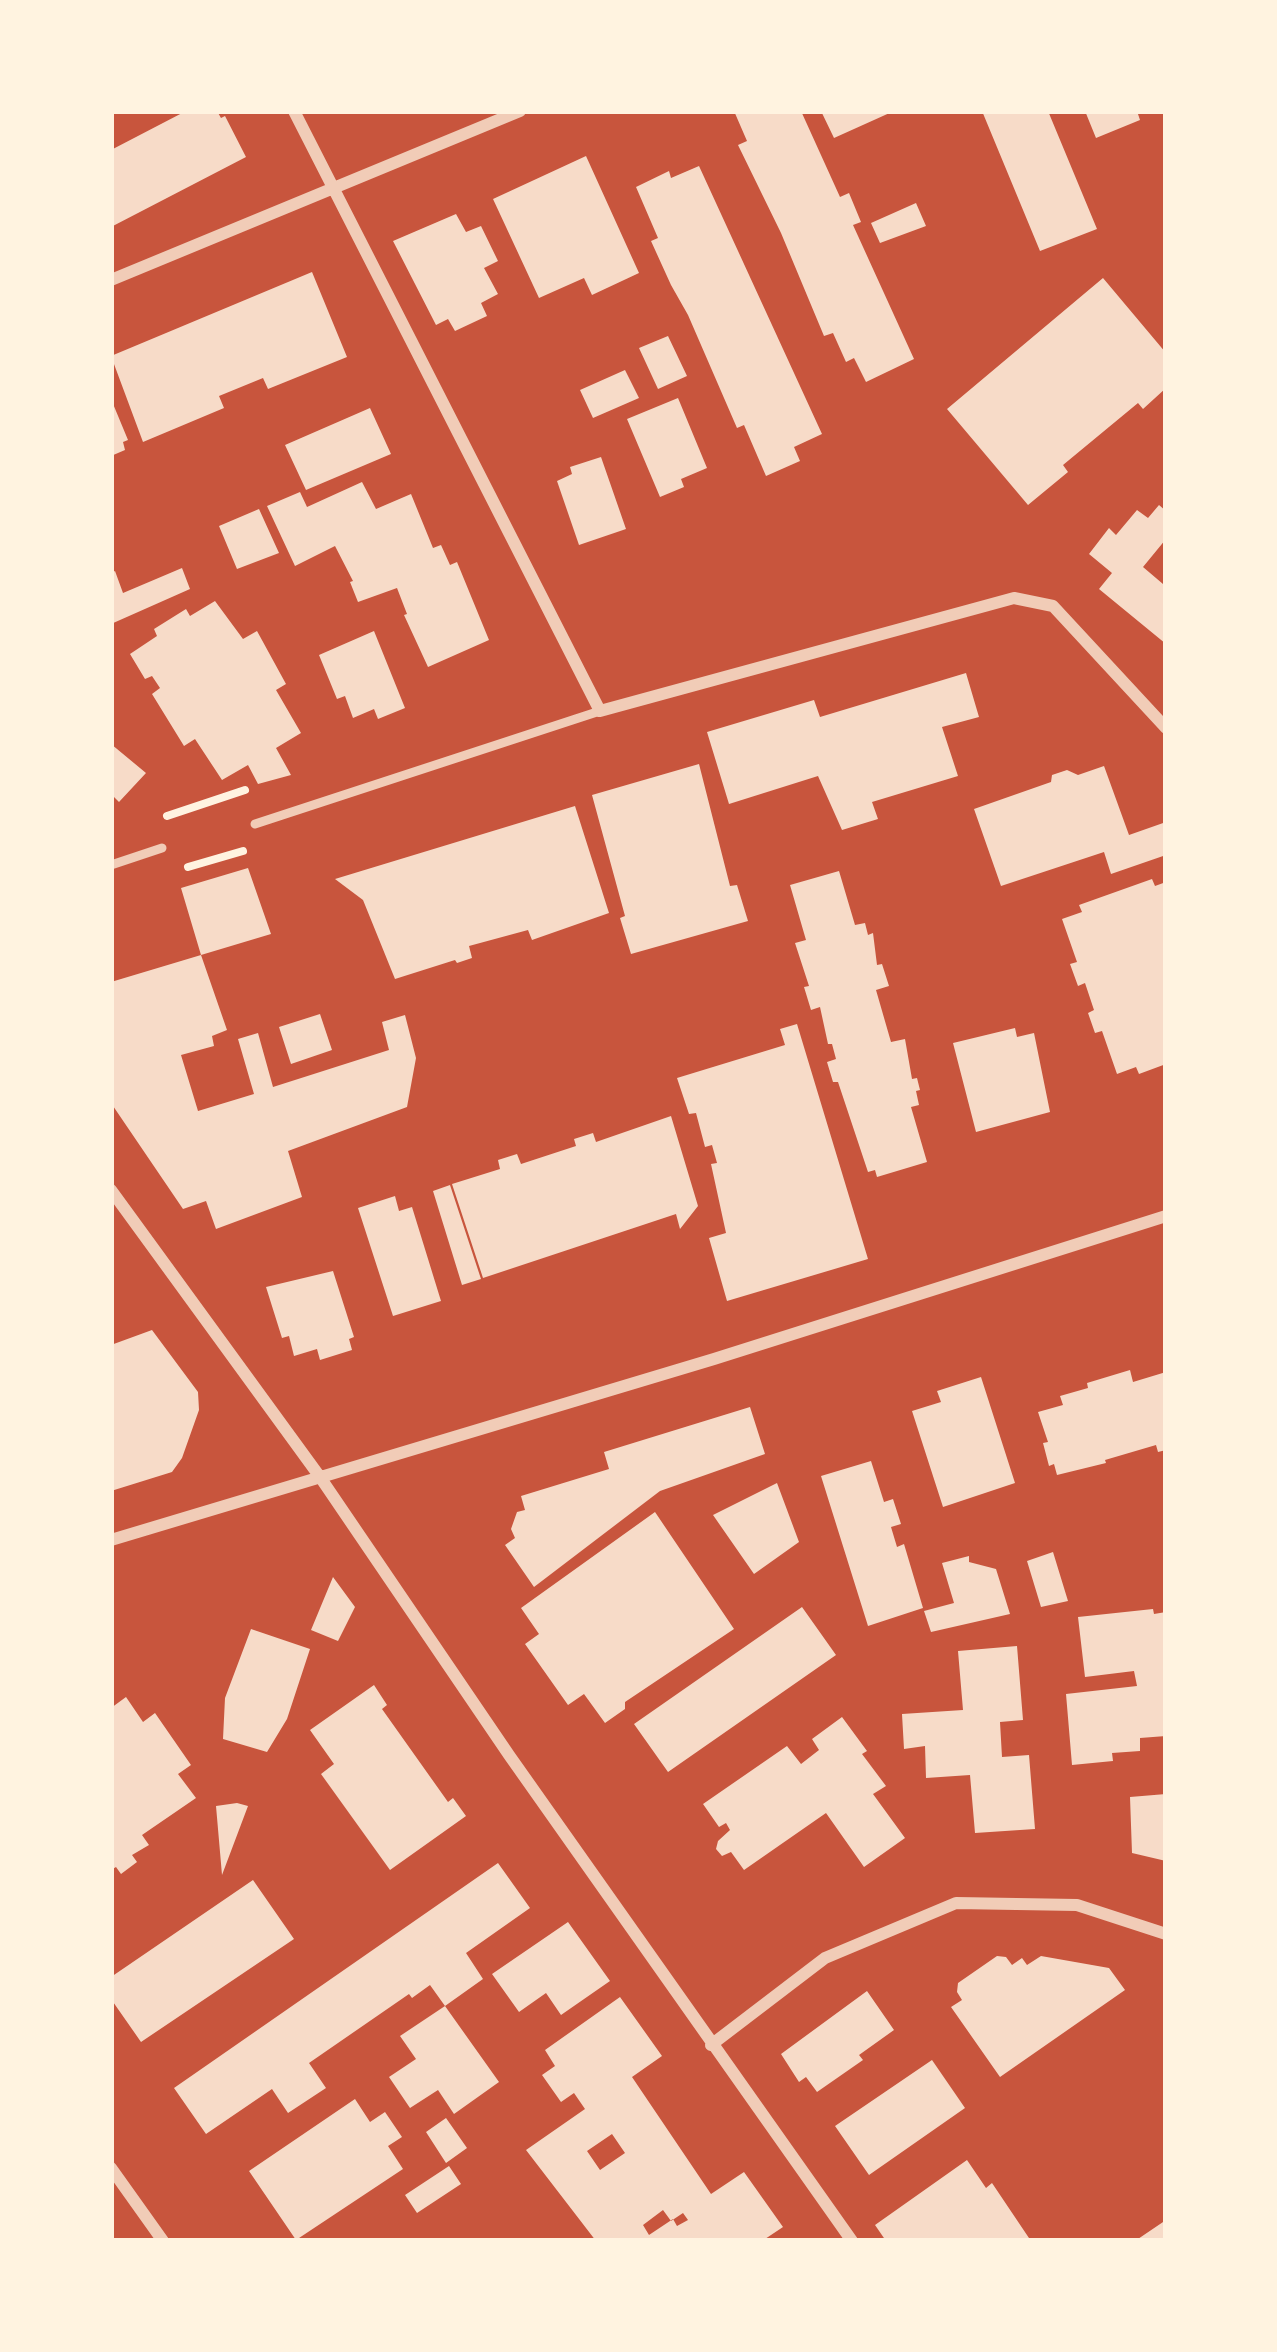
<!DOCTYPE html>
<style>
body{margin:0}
#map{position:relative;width:1277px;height:2352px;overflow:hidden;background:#c8553d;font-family:"Noto Sans",sans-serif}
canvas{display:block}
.frame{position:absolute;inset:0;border:114px solid #fff3e0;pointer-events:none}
</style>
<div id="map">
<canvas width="1277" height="2352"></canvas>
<div class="frame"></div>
</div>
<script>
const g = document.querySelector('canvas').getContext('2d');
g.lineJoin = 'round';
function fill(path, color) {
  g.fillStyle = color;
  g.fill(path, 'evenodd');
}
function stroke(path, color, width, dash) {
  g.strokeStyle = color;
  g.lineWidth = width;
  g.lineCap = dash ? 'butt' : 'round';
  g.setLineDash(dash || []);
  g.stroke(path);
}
fill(new Path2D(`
 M186 111H217L221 118 225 116 246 157 111 227V150Z
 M734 111H801L840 197 849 193 861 222 853 225 914 359 866 382 854 358 846 362 833 333 824 336 781 233 738 145 747 141Z
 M821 111H894L834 138Z
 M982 111H1048L1097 229 1040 251Z
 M1085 111H1137L1140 120 1096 138Z
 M586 156 639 273 592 295 584 278 539 298 493 199Z
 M699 166 822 434 794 447 800 461 766 476 744 425 737 428 688 315 671 285 651 241 658 238 636 187 669 171 671 178Z
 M916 203 926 226 880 243 871 223Z
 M456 214 466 232 481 226 498 261 484 268 498 294 481 303 487 316 455 331 448 319 436 325 393 241Z
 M312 272 347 357 268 389 263 378 219 396 224 408 143 442 111 356Z
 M1103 278 1166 353V388L1143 409 1138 403 1063 465 1068 472 1028 505 947 409Z
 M668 336 687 376 658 389 639 348Z
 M625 370 639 398 593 418 580 390Z
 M678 398 707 468 681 479 684 487 660 497 627 419Z
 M111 399 128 440 123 442 125 450 111 456Z
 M370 408 391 454 306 490 285 445Z
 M601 457 626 529 579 545 557 481 572 474 570 467Z
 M362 482 376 509 411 494 433 548 441 545 450 565 457 562 489 640 428 667 404 615 407 614 397 588 358 602 350 582 353 581 335 546 295 566 267 506 300 492 307 507Z
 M1159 505 1166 511V539L1143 567 1163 584 1166 580V644L1099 589 1112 573 1089 554 1109 528 1116 535 1137 510 1148 518Z
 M259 509 279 553 237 569 219 526Z
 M182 568 190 589 111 624V573L115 571 123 593Z
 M215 601 243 639 257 631 286 684 276 690 301 733 276 748 291 775 258 784 248 765 222 780 195 739 184 746 152 694 160 688 152 676 145 679 130 654 157 636 154 629 186 609 190 616Z
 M374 631 405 708 378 719 374 709 353 718 345 696 337 699 319 655Z
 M966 673 979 717 942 727 958 776 872 802 878 819 842 830 818 776 729 804 707 732 814 700 820 717Z
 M111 744 146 773 119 802 111 794Z
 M699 764 730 886 737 885 748 921 631 954 620 918 625 916 592 795Z
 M1104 766 1129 835 1166 822V855L1111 874 1104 852 1001 886 974 809 1051 782 1052 775 1067 770 1078 775Z
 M575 806 609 913 532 940 528 930 469 946 472 958 457 963 455 960 395 979 363 900 335 879Z
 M248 868 271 934 201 955 181 888Z
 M839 871 855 925 865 923 868 935 873 933 877 965 882 964 889 986 876 990 891 1042 905 1039 912 1079 917 1078 920 1090 916 1091 919 1105 911 1107 927 1162 877 1177 875 1170 868 1172 838 1082H833L827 1062 836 1059 832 1044H828L820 1007 811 1010 804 987 809 986 795 943 806 940 790 885Z
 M1152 879 1155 886 1166 882V1064L1139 1074 1136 1067 1117 1074 1102 1031 1095 1033 1088 1013 1094 1010 1085 983 1078 986 1070 964 1077 962 1062 919 1082 912 1079 905Z
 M201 955 227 1030 212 1036 214 1046 181 1055 198 1111 254 1094 238 1039 258 1033 273 1087 389 1050 382 1022 405 1015 416 1058 407 1107 288 1151 302 1197 216 1229 206 1201 183 1209 111 1103V982Z
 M320 1014 332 1050 291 1064 279 1027Z
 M797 1024 868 1259 727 1301 709 1238 726 1233 711 1164 717 1163 712 1145 705 1147 696 1113 689 1114 677 1078 785 1045 780 1029Z
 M1015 1028 1017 1037 1034 1033 1050 1112 976 1132 953 1043Z
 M671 1116 698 1206 680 1229 676 1214 483 1278 452 1184 500 1169 498 1160 517 1154 521 1164 576 1146 574 1139 593 1133 596 1142Z
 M450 1185 481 1279 462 1285 433 1191Z
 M395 1196 399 1211 412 1207 441 1301 393 1316 358 1208Z
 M333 1271 354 1337 349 1339 352 1350 320 1360 317 1349 294 1356 289 1336 282 1338 266 1287Z
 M152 1330 198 1392 199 1410 182 1458 172 1472 111 1491V1345Z
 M1130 1370 1133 1382 1166 1372V1450L1158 1452 1156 1445 1105 1460 1106 1463 1057 1475 1054 1464 1049 1466 1043 1443 1048 1442 1038 1412 1063 1405 1060 1396 1088 1388 1087 1383Z
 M981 1377 1015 1483 943 1507 912 1411 941 1402 937 1391Z
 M750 1407 765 1454 660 1491 534 1587 505 1545 515 1538 511 1529 517 1512 525 1510 521 1496 609 1469 604 1452Z
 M871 1461 884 1502 893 1499 901 1524 891 1527 897 1547 904 1544 923 1608 868 1626 821 1476Z
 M777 1483 799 1542 754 1574 713 1515Z
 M655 1512 734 1629 625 1702V1709L605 1723 584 1694 568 1705 525 1644 539 1634 521 1608Z
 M1053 1552 1068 1601 1041 1607 1027 1561Z
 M969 1556V1562L996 1569 1010 1614 931 1632 924 1611 954 1603 942 1563Z
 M333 1577 355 1607 338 1641 311 1630Z
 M802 1607 836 1655 668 1772 634 1724Z
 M1153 1609 1154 1614 1166 1612V1736L1140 1738V1751L1112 1753 1113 1761 1072 1765 1066 1694 1137 1686 1134 1671 1085 1677 1078 1617Z
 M251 1629 310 1649 287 1719 267 1752 223 1739 225 1698Z
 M1017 1646 1023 1720 1000 1722 1002 1757 1029 1755 1035 1829 975 1833 970 1775 926 1778 925 1746 904 1749 902 1714 963 1710 958 1651Z
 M374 1685 387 1705 382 1709 448 1802 453 1798 466 1816 390 1870 321 1774 334 1764 310 1730Z
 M126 1697 143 1722 155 1713 191 1765 178 1774 196 1798 142 1835 149 1845 132 1855 137 1862 121 1874 116 1867 111 1870V1708Z
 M842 1717 867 1751 862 1754 886 1786 873 1794 905 1838 864 1867 826 1813 744 1870 731 1852 722 1856 716 1849 718 1841 730 1830 726 1823 719 1827 703 1804 787 1746 801 1764 819 1750 812 1739Z
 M1166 1794V1861L1132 1853 1130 1797Z
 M237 1803 248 1806 222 1875 216 1806Z
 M498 1863 530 1908 466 1953 483 1979 445 2006 430 1985 412 1998 409 1994 309 2063 326 2088 288 2113 272 2089 206 2134 174 2088Z
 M253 1880 294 1939 141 2042 111 1999V1977Z
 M568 1922 610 1981 561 2015 546 1993 519 2012 492 1974Z
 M997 1956 1006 1957 1012 1965 1022 1958 1027 1965 1041 1956 1109 1968 1125 1990 1000 2077 951 2007 962 2000 957 1992 958 1983Z
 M867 1991 894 2030 859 2055 863 2060 817 2092 806 2077 799 2082 781 2054Z
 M620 1997 662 2056 632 2077 711 2194 744 2172 783 2227 762 2241H596L526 2150 585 2109 574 2093 561 2102 542 2075 555 2066 545 2050ZM612 2134 625 2153 600 2170 587 2151ZM663 2210 671 2221 683 2213 688 2220 677 2226 673 2219 649 2235 643 2225Z
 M445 2006 499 2082 454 2114 438 2090 410 2108 389 2077 416 2059 400 2036Z
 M932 2060 965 2108 869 2175 835 2126Z
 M355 2099 370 2122 385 2112 402 2137 388 2146 403 2169 296 2240 249 2171Z
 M446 2118 467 2148 446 2163 426 2132Z
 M967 2160 986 2188 992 2183 1031 2241H886L875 2225Z
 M449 2166 461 2184 417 2213 405 2195Z
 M1166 2220V2241H1135Z`), '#f7dbc8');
stroke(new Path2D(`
 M167 816 245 790
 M188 867 243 851`), '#fff3e0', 8);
stroke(new Path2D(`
 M255 824 600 711
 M111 865 162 848`), '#f1ccb7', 9);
stroke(new Path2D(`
 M294 111 600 711 1014 598 1053 606 1166 728
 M111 280 520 111
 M111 1190 320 1477 509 1755 852 2241
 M111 1540 714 1359 1166 1216
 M711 2045 825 1958 956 1903 1077 1905 1166 1934
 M111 2168 163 2241`), '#f1ccb7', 12);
</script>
